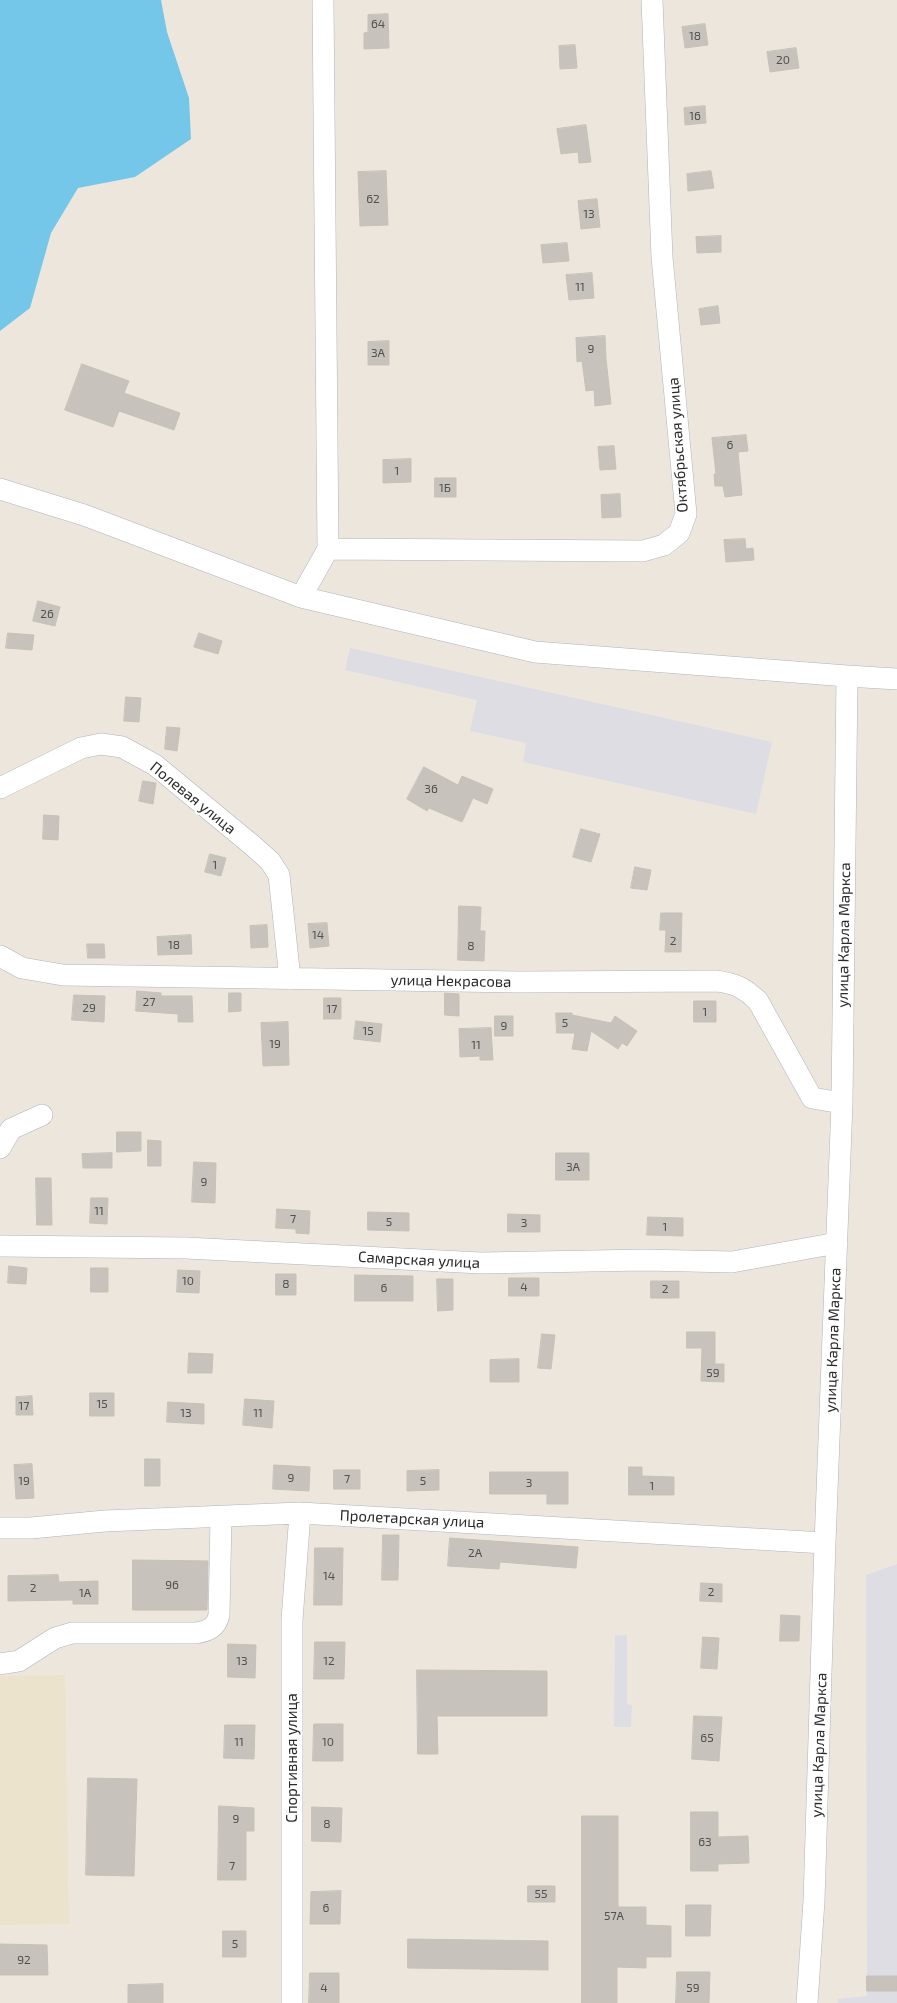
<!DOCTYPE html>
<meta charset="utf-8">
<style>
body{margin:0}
canvas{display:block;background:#ece6dd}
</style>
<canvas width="897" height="2003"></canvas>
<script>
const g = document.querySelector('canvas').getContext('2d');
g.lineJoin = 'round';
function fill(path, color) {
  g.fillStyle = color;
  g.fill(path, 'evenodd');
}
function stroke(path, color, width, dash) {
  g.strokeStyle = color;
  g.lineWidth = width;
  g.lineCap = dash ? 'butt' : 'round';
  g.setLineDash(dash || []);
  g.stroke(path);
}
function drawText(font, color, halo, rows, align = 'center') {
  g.font = font + ' "Exo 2",sans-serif';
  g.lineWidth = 4;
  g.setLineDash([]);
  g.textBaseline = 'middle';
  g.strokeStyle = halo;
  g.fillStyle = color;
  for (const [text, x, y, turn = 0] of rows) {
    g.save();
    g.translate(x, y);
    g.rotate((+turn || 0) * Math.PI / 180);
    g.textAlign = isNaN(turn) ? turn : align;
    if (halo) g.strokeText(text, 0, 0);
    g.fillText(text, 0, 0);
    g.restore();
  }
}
fill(new Path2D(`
 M350 648 772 742 756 814 523 762 526 743 470 731 477 700 345 670Z
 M897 1564V2003H838V1999L867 1996 866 1575Z
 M615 1635H627V1704L632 1705 631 1727H614Z`), '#dfdde4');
fill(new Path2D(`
 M65 1675 69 1924 0 1925V1676Z`), '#ece3cd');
fill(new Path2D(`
 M0 0H161L167 32 189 98 191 139 135 177 78 188 51 233 30 308 0 331Z`), '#74c7e9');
const building = new Path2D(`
 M388 14 389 48 364 49V33L368 32V15Z
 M705 24 708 45 685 48 682 27Z
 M575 45 577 68 560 69 559 46Z
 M796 48 799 68 770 72 767 52Z
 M705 106 706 123 685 125 684 108Z
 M586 125 591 162 579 163 578 152 561 154 557 129Z
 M386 171 388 225 360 226 358 172Z
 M711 171 714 188 688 191 687 174Z
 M597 199 600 227 581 229 578 201Z
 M721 236V252L697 253 696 237Z
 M567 243 569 261 543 263 541 245Z
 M592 273 594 298 569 300 566 275Z
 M718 306 720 323 701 325 699 309Z
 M605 336 606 359 611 404 595 406 594 390 586 391 582 361 577 362 576 338Z
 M389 341V365H368V342Z
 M82 364 129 381 124 393 180 413 174 430 119 411 113 427 65 410Z
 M746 435 748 451 738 452 742 495 725 497 723 486H715L714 474H716L712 438Z
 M614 446 616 469 600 470 598 447Z
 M411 459V482L383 483V460Z
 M435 478H456V497H435Z
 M620 494 621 517 602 518 601 495Z
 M745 539 746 549 753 548 754 560 726 562 724 540Z
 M38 601 60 607 55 626 33 621Z
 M8 633 34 635 32 650 6 648Z
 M199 633 222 641 218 654 194 647Z
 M126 697 141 698 139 722 124 721Z
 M167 727 180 728 177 751 165 749Z
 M424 767 458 785 462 776 493 789 487 804 473 798 462 822 429 808 427 811 407 799Z
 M143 781 156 783 153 804 139 801Z
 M44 815 59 816 58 840 43 839Z
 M581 829 600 834 591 862 573 857Z
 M210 854 226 858 221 876 205 872Z
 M635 867 651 870 647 890 631 888Z
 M459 906 481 907 480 931H485L484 961 458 960Z
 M661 913H682L681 952H665L666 930H660Z
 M327 923 329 946 310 948 308 924Z
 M267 925 268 947 251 948 250 926Z
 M191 935 192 954 158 955 157 937Z
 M87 944H104L105 958H88Z
 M137 991 161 993V996H192L193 1022H178V1014L136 1011Z
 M229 993H241V1011L229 1012Z
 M445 993 459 994V1016L445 1015Z
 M74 995 105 996 104 1022 72 1020Z
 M324 998H341V1019H324Z
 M694 1001H716V1022H694Z
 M556 1013H572V1015L611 1023 615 1016 637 1031 627 1046 622 1043 618 1049 591 1031 587 1051 572 1049 575 1033H557Z
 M495 1016H513V1036H495Z
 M356 1021 382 1024 380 1042 354 1039Z
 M288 1022 289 1065 263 1066 261 1023Z
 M491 1028 493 1060H480V1056L460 1057 459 1029Z
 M117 1132H141V1151L117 1152Z
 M148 1140 161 1141V1166H148Z
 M112 1153V1168H83L82 1154Z
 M556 1153H589V1180H556Z
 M194 1162 216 1163 215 1203 192 1202Z
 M36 1178H51L52 1225H37Z
 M91 1198H108L107 1224 90 1223Z
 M277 1209 310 1211 309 1234 296 1233V1229L276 1228Z
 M368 1212 409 1213V1231L368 1230Z
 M508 1214 540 1215V1232H508Z
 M648 1217 683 1218V1236L647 1235Z
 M9 1266 27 1268 26 1284 8 1283Z
 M91 1268H108V1292H91Z
 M178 1270 200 1271 199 1293 177 1292Z
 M276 1274H296V1295H276Z
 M355 1275 413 1276V1301H355Z
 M509 1278H539V1296H509Z
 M437 1279H453V1310L438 1311Z
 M651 1281H679V1298H651Z
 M687 1332H715V1364H724V1382L701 1381 702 1348H687Z
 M542 1334 555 1335 551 1369 538 1368Z
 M189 1353 213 1354 212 1373H188Z
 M519 1359V1382H490V1360Z
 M90 1393H114V1416H90Z
 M32 1396 33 1415H16V1397Z
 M245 1399 274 1401 272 1428 243 1425Z
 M168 1402 204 1404V1424L167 1422Z
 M145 1459H160V1486H145Z
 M32 1464 34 1498 16 1499 14 1465Z
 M274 1465 310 1467 309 1491 273 1489Z
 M629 1467H642V1476L674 1477V1495H629Z
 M334 1470H360V1489H334Z
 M439 1470V1490L407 1491V1471Z
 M490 1472H568V1504H547V1494H490Z
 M383 1535H399L398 1580H382Z
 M450 1538 578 1547 576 1568 500 1562 499 1569 448 1566Z
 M315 1548H343L342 1605H314Z
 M133 1560 208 1561 207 1610H133Z
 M58 1575 59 1582 98 1581V1604H73V1600L8 1601V1576Z
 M701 1583 722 1584V1602L700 1601Z
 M781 1615 800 1616 799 1641H780Z
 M703 1637 719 1638 717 1669 701 1668Z
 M315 1642H345L344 1679H314Z
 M228 1644 256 1645 255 1678 228 1677Z
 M417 1670 547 1671V1716H437L438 1754H418Z
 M694 1716 722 1717 719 1761 692 1759Z
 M314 1724H343V1761H313Z
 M225 1725H255L254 1759 224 1758Z
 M88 1778 137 1779 134 1876 86 1875Z
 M219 1806 254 1808V1831H246V1880H218Z
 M312 1807 342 1808 341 1842 312 1841Z
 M691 1812H718V1837L748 1836 749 1863 718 1864V1871H691Z
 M582 1816H618V1907H646V1925L671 1926V1957H646V1968L617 1967V2003H582Z
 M528 1886H555V1902H528Z
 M341 1891 340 1924H310L311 1892Z
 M686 1905H711L710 1936H686Z
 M223 1931H246V1957H223Z
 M408 1939 548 1941V1970L408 1968Z
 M0 1944 47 1945 48 1975H0Z
 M677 1972H710L709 2003H676Z
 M310 1973H339V2003H309Z
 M867 1976H897V1991H867Z
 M163 1984V2003H128V1985Z`);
fill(building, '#c7c2bc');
stroke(building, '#c7c1b6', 1);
const minor = new Path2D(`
 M0 489 84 515 301 597 535 652 847 676 897 679
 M328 549 643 551 664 545 679 533 686 514 662 257 652 0
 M301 597 328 549 323 0
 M0 788 81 748 101 744 122 747 155 765 252 845 270 861 279 875 290 979
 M0 956 22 968 63 975 520 982 717 981C736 984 743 987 758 1001L812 1098 842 1103
 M0 1148 11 1129 42 1115
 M0 1246 186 1248 481 1263 645 1260 732 1262 837 1243
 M0 1528H31L105 1521 300 1513 825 1543
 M0 1664 19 1661 55 1638 72 1633H196C208 1631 216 1628 219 1615L221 1517
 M292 2003V1620L300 1513
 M807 2003 814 1901 825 1543 842 1103 847 676`);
stroke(minor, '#b0b3bd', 22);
stroke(minor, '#fff', 21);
drawText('12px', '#51504e', null, [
 ["64",378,24],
 ["18",695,36],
 ["20",783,60],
 ["16",695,116],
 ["62",373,199],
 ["13",589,214],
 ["11",580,287],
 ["9",591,349],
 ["3А",378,353],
 ["6",730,445],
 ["1",397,471],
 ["1Б",445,488],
 ["26",47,614],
 ["36",431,789],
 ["1",215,865],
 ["14",318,935],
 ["2",673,941],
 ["18",174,945],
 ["8",471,946],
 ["27",149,1002],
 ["29",89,1008],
 ["17",332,1009],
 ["1",705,1012],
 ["5",565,1023],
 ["9",504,1026],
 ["15",368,1031],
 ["19",275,1044],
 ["11",476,1045],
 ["3А",573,1167],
 ["9",204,1182],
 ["11",99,1211],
 ["7",293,1219],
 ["5",389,1222],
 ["3",524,1223],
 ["1",665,1227],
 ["10",188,1281],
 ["8",286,1284],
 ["4",524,1287],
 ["6",384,1288],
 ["2",665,1289],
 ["59",713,1373],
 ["15",102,1404],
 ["17",24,1406],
 ["13",186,1413],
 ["11",258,1413],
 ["9",291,1478],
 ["7",347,1479],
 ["19",24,1481],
 ["5",423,1481],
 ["3",529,1483],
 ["1",652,1486],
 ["2А",475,1553],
 ["14",329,1576],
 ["96",172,1585],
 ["2",33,1588],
 ["2",711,1592],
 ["1А",85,1593],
 ["13",242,1661],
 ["12",329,1661],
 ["65",707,1738],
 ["11",239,1742],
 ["10",328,1742],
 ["9",236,1819],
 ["8",327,1824],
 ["63",705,1842],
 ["7",232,1866],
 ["55",541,1894],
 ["6",326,1908],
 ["57А",614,1916],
 ["5",235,1944],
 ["92",24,1960],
 ["4",324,1988],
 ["59",693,1988]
]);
drawText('15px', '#2a2a2a', '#fff', [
 ["Октябрьская улица",678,445,-94],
 ["Полевая улица",193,798,39],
 ["улица Карла Маркса",844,935,-89],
 ["улица Некрасова",451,981,1],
 ["Самарская улица",419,1260,3],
 ["улица Карла Маркса",833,1340,-88],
 ["Пролетарская улица",412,1519,3],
 ["улица Карла Маркса",819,1745,-88],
 ["Спортивная улица",292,1758,-90]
]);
</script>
